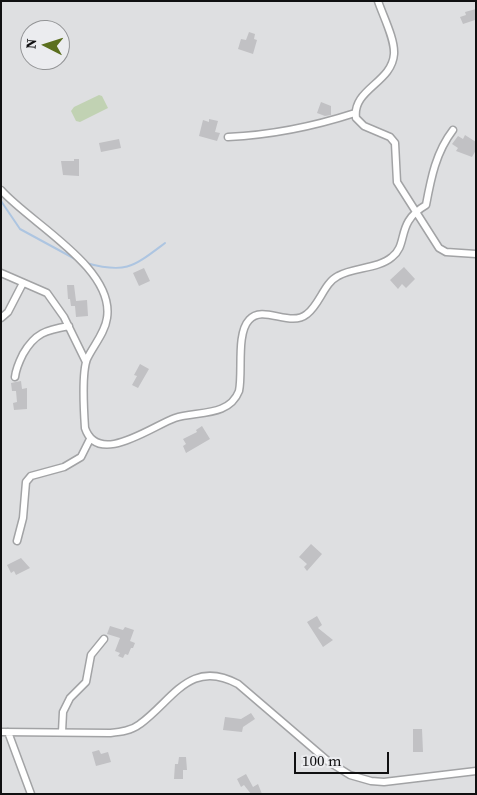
<!DOCTYPE html>
<style>
body{margin:0}
#map{position:relative;width:477px;height:795px;overflow:hidden;background:#dedfe1;font-family:"Source Serif 4",serif}
canvas{display:block}
.frame{position:absolute;inset:0;border:2px solid #101011;pointer-events:none}
.north{position:absolute;left:20px;top:20px;width:50px;height:50px;box-sizing:border-box;background:#ebecef;border:1px solid #939496;border-radius:50%;rotate:275deg;font-size:14px;font-weight:700;line-height:20px;text-align:center;color:#101011}
.north::after{content:'';display:block;margin:auto;width:18px;height:22px;background:#5b6f1e;clip-path:polygon(50% 0,100% 100%,50% 72%,0 100%)}
.scale{position:absolute;left:294px;top:752px;width:95px;height:22px;box-sizing:border-box;border:2px solid #101011;border-top:0;padding-left:6px;font-size:15px;line-height:18px;white-space:nowrap;color:#101011;-webkit-text-stroke:4px #ebecef;paint-order:stroke}
</style>
<div id="map">
<canvas width="477" height="795"></canvas>
<div class="frame"></div>
<div class="north">N</div>
<div class="scale">100 m</div>
</div>
<script>
const g = document.querySelector('canvas').getContext('2d');
g.lineJoin = 'round';
function fill(path, color) {
  g.fillStyle = color;
  g.fill(path, 'evenodd');
}
function stroke(path, color, width, dash) {
  g.strokeStyle = color;
  g.lineWidth = width;
  g.lineCap = dash ? 'butt' : 'round';
  g.setLineDash(dash || []);
  g.stroke(path);
}
fill(new Path2D(`
 M99 95 102 96 108 108 80 122 76 121 71 111 74 107Z`), '#c1d2b3');
stroke(new Path2D(`
 M1 201 20 229 77 260
 M86 263C126 274 133 267 165 243`), '#adc5e1', 2);
fill(new Path2D(`
 M476 9 475 20 463 24 460 17 466 15 465 12Z
 M249 32 255 34 254 39 257 40 253 54 238 49 241 39 246 40Z
 M321 102 331 106V115L325 116 317 113Z
 M209 119 218 121 215 132 220 133 217 141 199 136 203 120 209 122Z
 M465 135 476 142V150L472 157 456 151 458 148 452 144 458 136 463 139Z
 M119 139 121 148 101 152 99 143Z
 M74 159H79V176L63 175 61 161H74Z
 M404 267 415 279 406 288 402 284 398 289 390 280Z
 M144 268 150 281 139 286 133 273Z
 M67 285H74L76 301 87 300 88 316 76 317 75 306H71L70 299H68Z
 M140 364 149 369 138 388 132 385 137 376 134 375Z
 M21 381 22 389 27 388V409L14 410 13 403 17 402 16 391H12L11 383Z
 M202 426 210 439 186 453 183 446 186 444 183 439 197 432 196 430Z
 M311 544 322 554 307 571 304 567 307 564 299 557Z
 M21 558 30 568 16 575 14 571 11 573 7 565Z
 M317 616 322 625 318 628 333 640 323 647 307 622Z
 M110 626 123 630 125 627 134 630 130 641 135 643 133 648H131L128 655 125 654 123 658 118 656 120 653 115 651 120 638 107 634Z
 M251 713 255 719 243 727 242 732 223 730 225 717 241 719Z
 M413 729H422L423 752H413Z
 M99 750 101 754 108 752 111 762 96 766 92 752Z
 M179 757H186L187 770H183V779H174L175 764H178Z
 M246 774 253 787 258 784 262 794H251L244 785 241 787 237 779Z`), '#c1c1c4');
const minor = new Path2D(`
 M378 1C383 16 395 39 394 54 392 83 352 89 356 118L364 126 390 137 395 143 397 182 439 248 446 252 476 254
 M228 137C271 135 315 126 355 113
 M1 190C30 223 115 268 107 318 105 333 93 346 87 359 82 372 84 413 85 428 98 467 152 426 175 418 197 411 229 417 239 391 243 372 236 334 249 320 263 304 290 328 307 314 320 304 324 283 338 276 354 267 378 269 392 257 409 244 395 223 426 205 431 178 436 152 453 130
 M1 273 47 293 64 317 86 362
 M1 318 8 312 23 283
 M15 377C16 368 19 362 23 354 35 333 46 330 69 326
 M17 541 23 518 26 482 31 476 64 467 81 457 90 439
 M1 732 110 733C120 732 131 731 140 724 173 700 190 658 238 684L329 762 350 775 371 781 384 782 476 771
 M8 732 31 794
 M62 732 63 712 70 698 86 682 91 655 104 639`);
stroke(minor, '#a2a3a5', 9);
stroke(minor, '#fff', 6);
</script>
